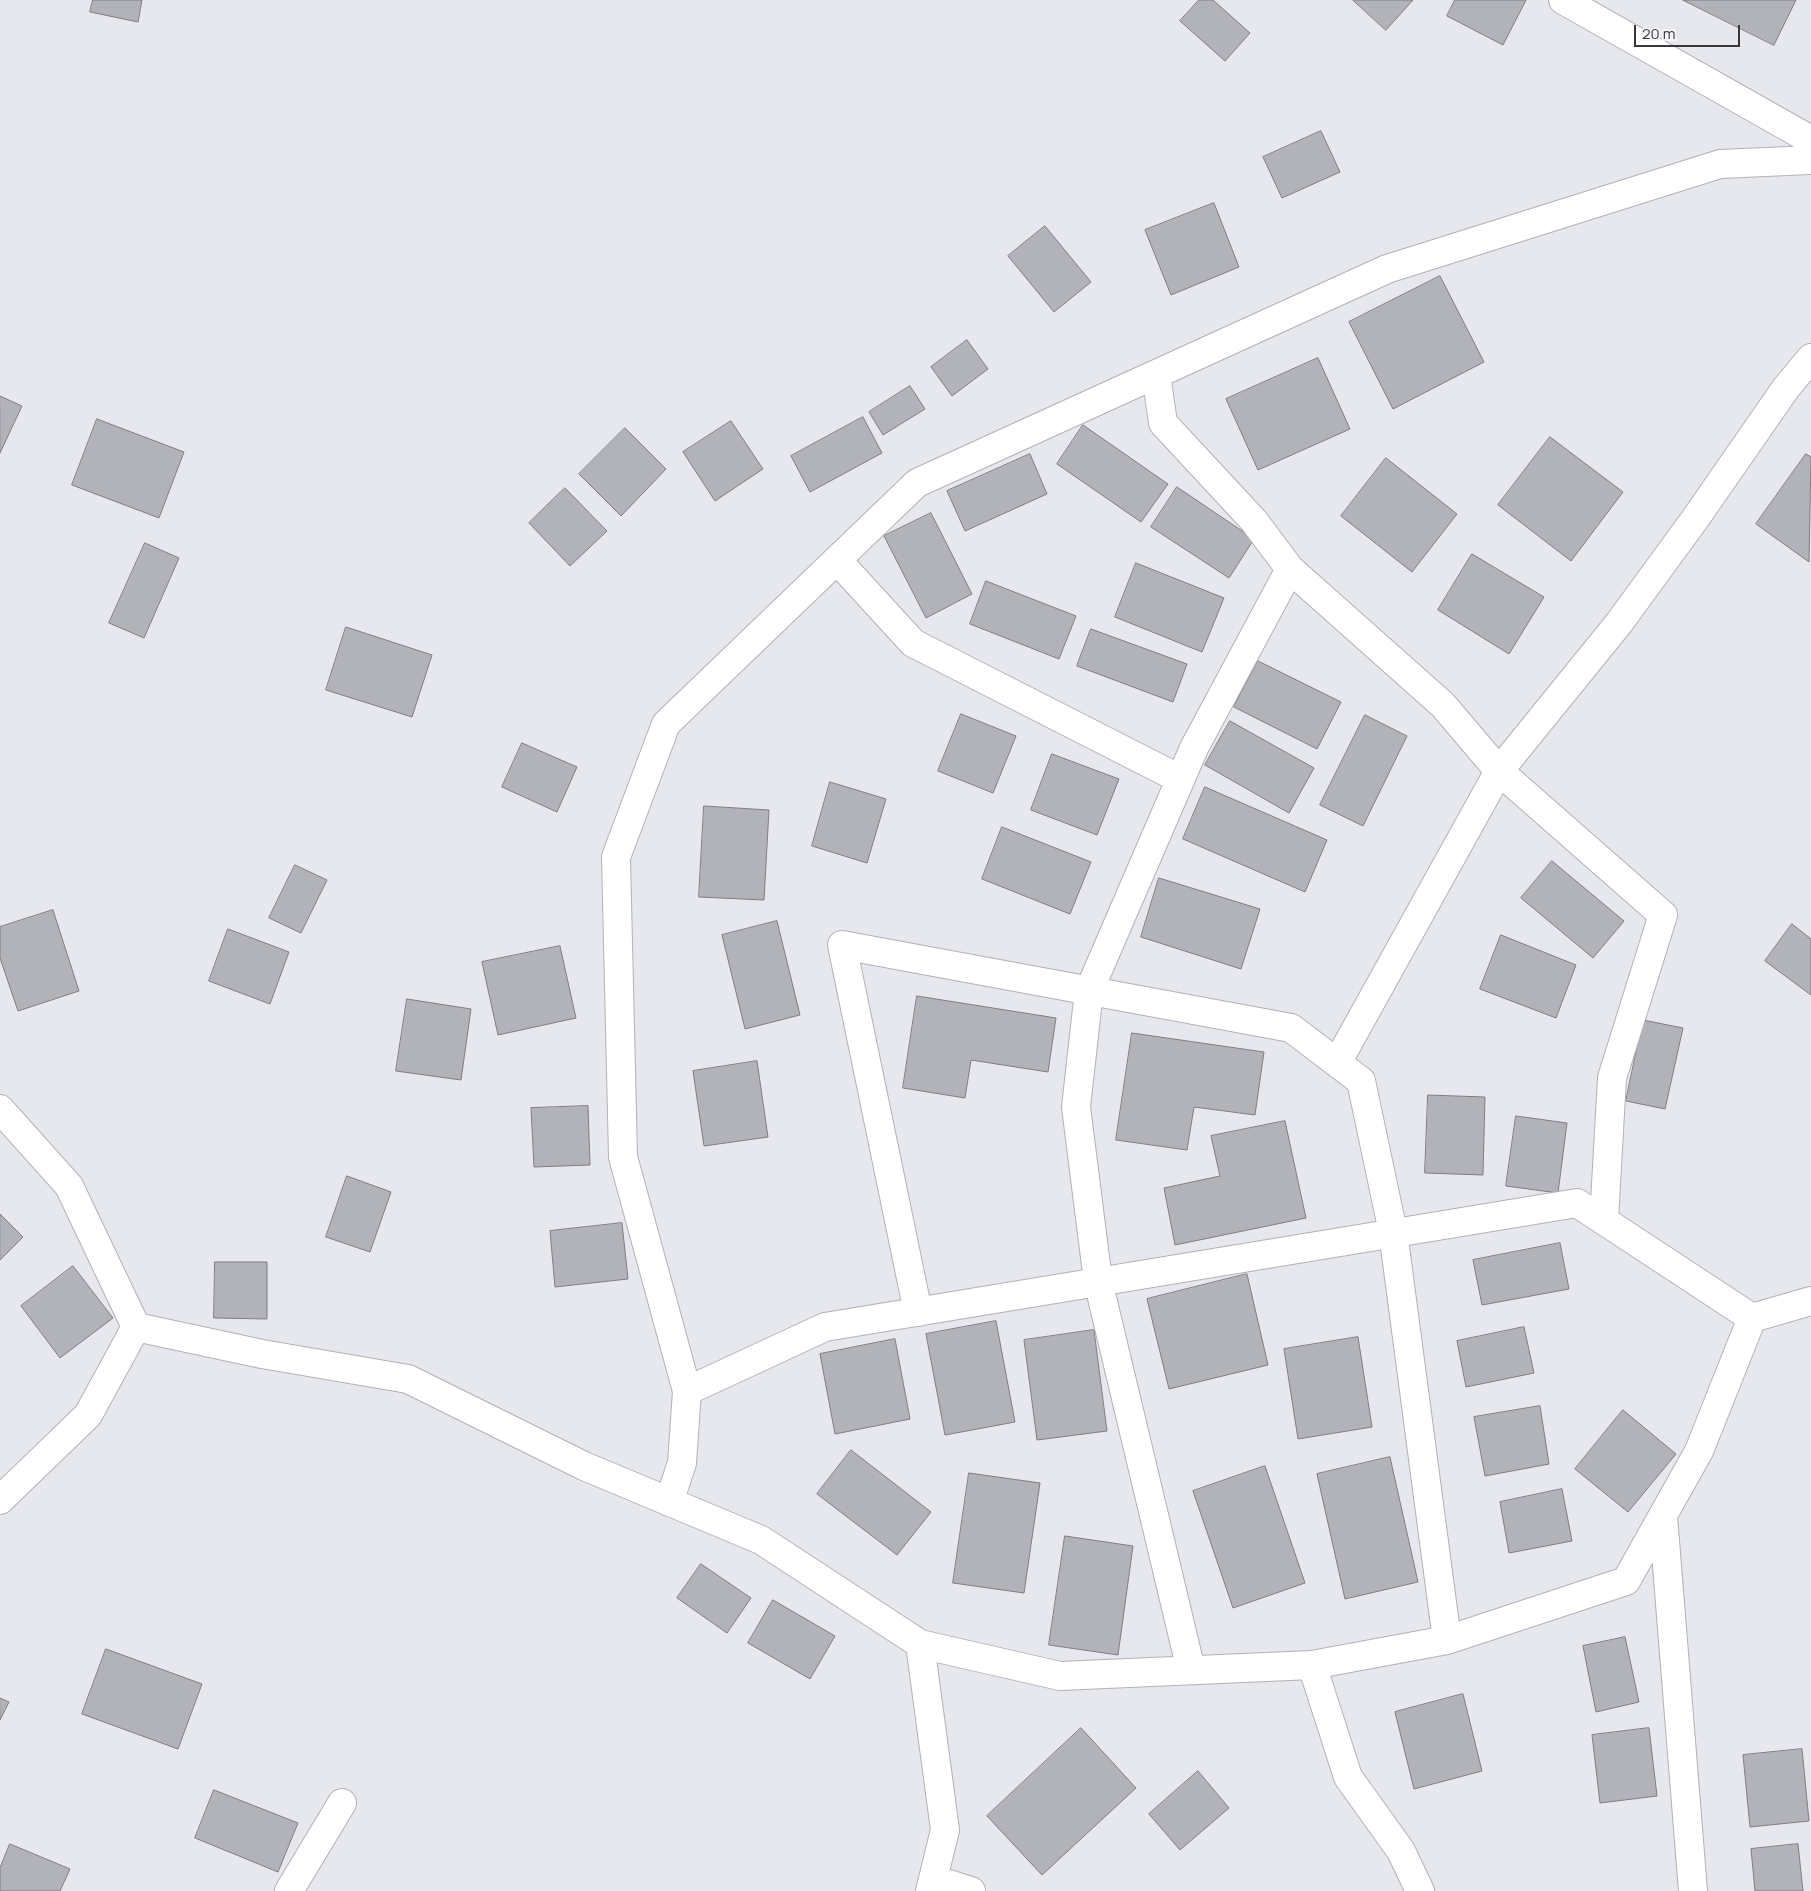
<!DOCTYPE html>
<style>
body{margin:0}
#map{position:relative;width:1811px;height:1891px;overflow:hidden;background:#e7e7ee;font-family:Manrope,sans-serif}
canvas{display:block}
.scale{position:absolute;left:1634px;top:25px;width:106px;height:22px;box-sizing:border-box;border:2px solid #38383a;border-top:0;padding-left:6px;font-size:15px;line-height:18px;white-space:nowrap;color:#38383a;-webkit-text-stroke:4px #f4f4fb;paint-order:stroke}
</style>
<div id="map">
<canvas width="1811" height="1891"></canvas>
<div class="scale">20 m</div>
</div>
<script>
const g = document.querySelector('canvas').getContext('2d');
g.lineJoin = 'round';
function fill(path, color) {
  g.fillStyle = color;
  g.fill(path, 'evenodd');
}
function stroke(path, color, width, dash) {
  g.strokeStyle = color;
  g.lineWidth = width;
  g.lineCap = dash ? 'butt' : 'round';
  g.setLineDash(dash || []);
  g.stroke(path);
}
const building = new Path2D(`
 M93 0H142L138 22 90 12Z
 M1199 0H1213L1250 33 1225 61 1180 21Z
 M1353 0H1413L1386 30Z
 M1455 0H1526L1503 45 1447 16Z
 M1683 0H1796L1774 45Z
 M1321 131 1340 172 1282 198 1263 157Z
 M1214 203 1239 267 1171 295 1145 230Z
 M1045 226 1091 282 1054 312 1008 256Z
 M1440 276 1484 362 1393 409 1349 322Z
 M967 340 988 369 952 396 931 367Z
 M1318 358 1350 429 1258 470 1226 399Z
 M910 386 925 409 883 435 869 412Z
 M0 396 22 406 0 453Z
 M863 417 882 453 810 492 791 456Z
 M97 419 184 452 159 518 72 485Z
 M731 421 763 469 715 501 683 452Z
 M1083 425 1168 484 1141 522 1057 464Z
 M625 428 666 469 621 516 579 474Z
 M1550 437 1623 492 1571 561 1498 505Z
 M1030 454 1047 494 965 531 947 491Z
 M1806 454 1811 457 1809 562 1756 524Z
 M1386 458 1457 514 1412 572 1341 516Z
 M1177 487 1254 539 1229 578 1151 527Z
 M565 488 607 531 570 566 529 523Z
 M931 513 972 594 926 618 884 536Z
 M145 543 179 558 144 638 109 623Z
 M1472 554 1544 597 1509 654 1438 610Z
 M1136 563 1224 598 1202 652 1115 617Z
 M986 581 1076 616 1059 659 970 624Z
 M346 627 432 655 412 717 326 690Z
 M1091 629 1187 664 1173 702 1077 666Z
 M1258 661 1341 702 1317 749 1234 707Z
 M961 714 1016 736 993 793 938 771Z
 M1365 715 1407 736 1363 826 1320 805Z
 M1230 721 1314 768 1289 813 1205 765Z
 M522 743 577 767 557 812 502 787Z
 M1052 754 1119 779 1097 835 1031 810Z
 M830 782 886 799 867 863 812 846Z
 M1205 787 1327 840 1305 892 1183 839Z
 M704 806 769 810 764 900 699 897Z
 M1002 827 1091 862 1070 914 982 879Z
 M1552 861 1624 921 1593 958 1521 898Z
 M295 865 327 880 301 933 269 918Z
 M1159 878 1260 909 1241 969 1141 937Z
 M53 910 79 991 18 1011 0 958V927Z
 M777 921 800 1015 745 1029 722 935Z
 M1792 924 1811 939V995L1765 961Z
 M228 929 289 952 270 1004 209 981Z
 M1501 935 1576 965 1556 1018 1480 989Z
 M560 946 576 1018 498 1035 482 962Z
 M917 996 1056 1018 1048 1072 971 1060 965 1098 903 1088Z
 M407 999 471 1009 461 1080 396 1071Z
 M1643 1020 1683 1028 1665 1109 1626 1101Z
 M1132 1033 1264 1052 1255 1115 1194 1107 1187 1150 1116 1140Z
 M757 1061 768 1137 704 1146 693 1071Z
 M1428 1095 1485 1097 1483 1175 1425 1173Z
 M588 1106 590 1165 534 1167 531 1108Z
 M1516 1116 1567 1123 1558 1193 1506 1186Z
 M1285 1121 1306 1218 1175 1245 1164 1188 1220 1176 1211 1136Z
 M347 1176 391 1192 370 1252 326 1237Z
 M0 1214 23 1237 0 1260Z
 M622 1223 628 1279 555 1287 550 1231Z
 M1560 1243 1569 1289 1482 1305 1473 1260Z
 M215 1262H267V1319L214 1318Z
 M73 1266 113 1318 60 1358 21 1306Z
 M1247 1274 1268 1365 1169 1389 1147 1299Z
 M996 1321 1015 1422 945 1435 926 1334Z
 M1524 1327 1534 1373 1466 1387 1457 1341Z
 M1094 1330 1107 1431 1037 1440 1024 1340Z
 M1358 1337 1372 1427 1298 1439 1284 1349Z
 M895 1339 910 1419 835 1434 820 1354Z
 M1540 1406 1549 1464 1485 1476 1474 1417Z
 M1623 1410 1676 1454 1628 1512 1575 1469Z
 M851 1450 931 1512 897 1555 817 1494Z
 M1390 1457 1418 1582 1345 1599 1317 1474Z
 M1265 1466 1305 1583 1233 1608 1193 1491Z
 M969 1473 1040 1483 1024 1593 953 1583Z
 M1562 1489 1572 1541 1509 1553 1500 1502Z
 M1065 1536 1133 1546 1118 1655 1049 1645Z
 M701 1564 751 1598 727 1633 677 1598Z
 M773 1600 835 1636 810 1679 748 1643Z
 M1625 1637 1639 1702 1596 1712 1583 1646Z
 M106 1649 202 1684 178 1749 82 1714Z
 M1463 1694 1482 1771 1414 1789 1395 1712Z
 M0 1698 9 1702 0 1720Z
 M1081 1728 1136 1788 1042 1875 987 1816Z
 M1649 1728 1657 1796 1600 1803 1592 1735Z
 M1802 1749 1809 1821 1750 1827 1743 1755Z
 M1198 1771 1229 1808 1180 1850 1149 1814Z
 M214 1790 298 1823 278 1872 195 1838Z
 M10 1844 70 1869 60 1891H0V1868Z
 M1798 1844 1803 1891H1755L1751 1849Z`);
fill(building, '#b2b2b9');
stroke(building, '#7d7d83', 1);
const street = new Path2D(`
 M1563 0 1811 140
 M1156 374 1163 423 1254 521 1290 569 1194 748 1089 991 1076 1107 1098 1281 1191 1670
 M837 560 913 643 1180 779
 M1290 569 1443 705 1499 771 1663 915 1612 1078 1604 1220
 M1337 1063 1499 771 1619 623 1695 519 1786 388 1811 358
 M0 1109 69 1186 136 1327
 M918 1312 842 945 1291 1028 1361 1081 1393 1232 1447 1640
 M136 1327 262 1354 408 1379 584 1466 761 1540 920 1644 1060 1676 1312 1665 1447 1640 1626 1581 1699 1451 1752 1318
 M687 1391 825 1327 1577 1203 1752 1318 1811 1301
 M0 1500 88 1415 136 1327
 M669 1502 682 1463 687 1391 623 1157 616 857 666 724 917 483 1387 269 1720 164 1811 160
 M1663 1516 1693 1891
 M920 1644 945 1830 930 1891
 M1312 1665 1348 1777 1401 1851 1420 1891
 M933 1879 971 1891
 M289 1891 342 1803`);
stroke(street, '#b1b1b8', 30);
stroke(street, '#fff', 28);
</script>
